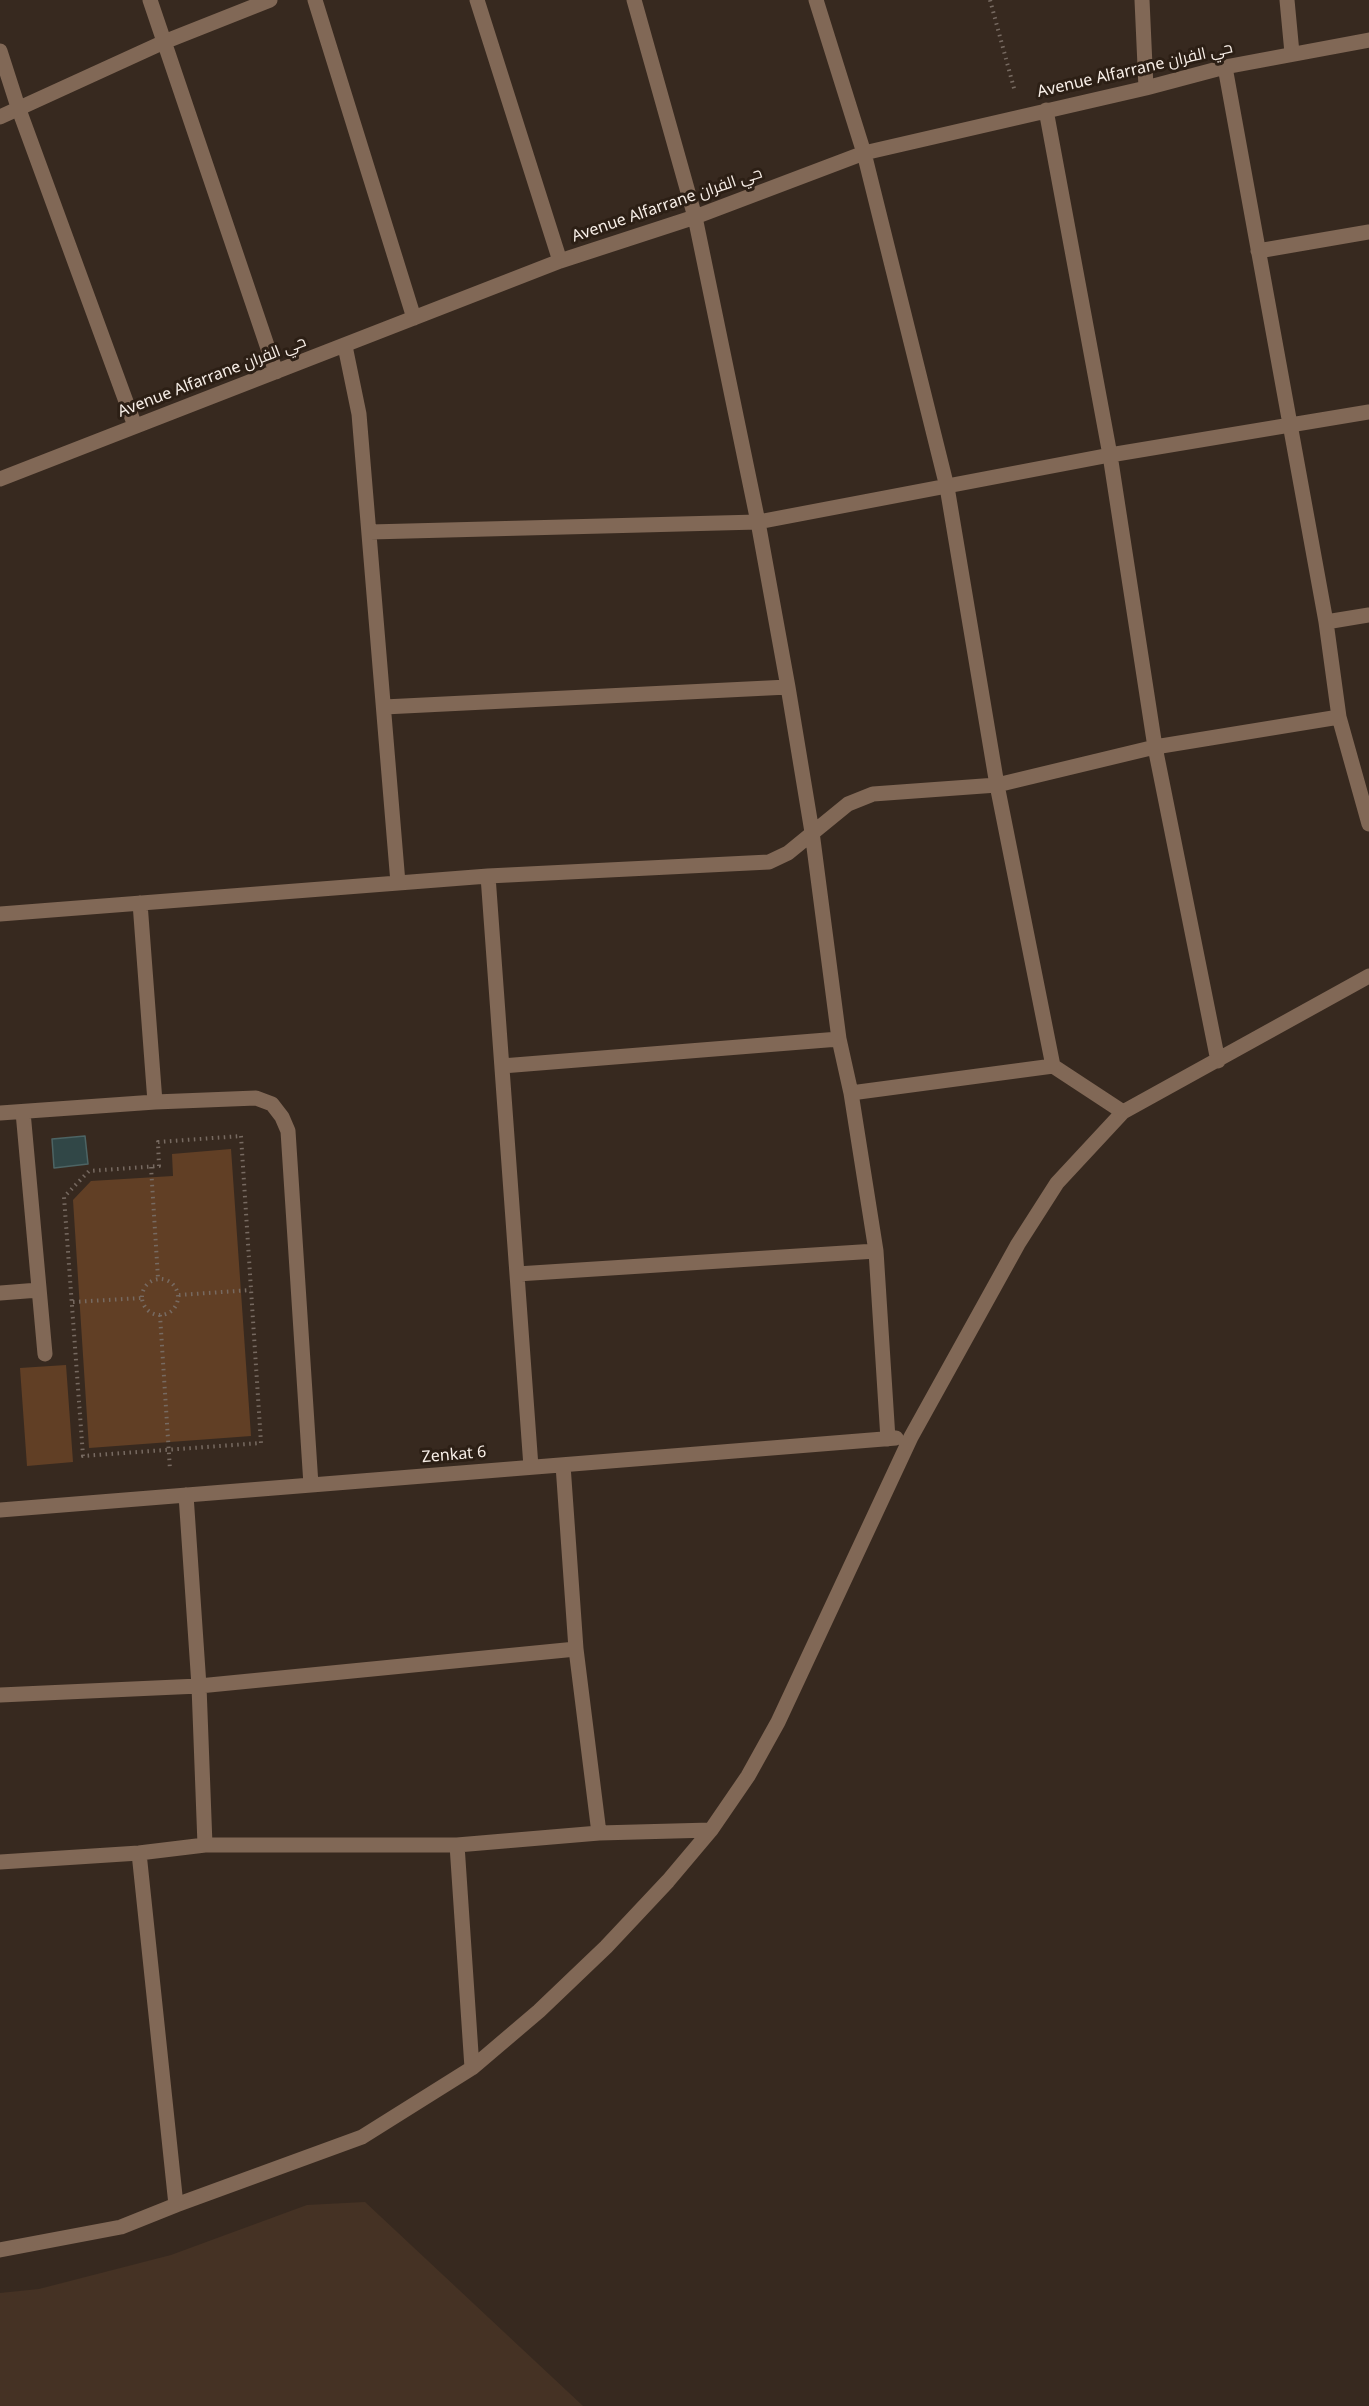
<!DOCTYPE html>
<meta charset="utf-8">
<style>
body{margin:0}
canvas{display:block;background:#37291f}
</style>
<canvas width="1369" height="2406"></canvas>
<script>
const g = document.querySelector('canvas').getContext('2d');
g.lineJoin = 'round';
function fill(path, color) {
  g.fillStyle = color;
  g.fill(path, 'evenodd');
}
function stroke(path, color, width, dash) {
  g.strokeStyle = color;
  g.lineWidth = width;
  g.lineCap = dash ? 'butt' : 'round';
  g.setLineDash(dash || []);
  g.stroke(path);
}
function drawText(font, color, halo, rows, align = 'center') {
  g.font = font + ' "Noto Sans",Cairo,sans-serif';
  g.lineWidth = 6;
  g.setLineDash([]);
  g.textBaseline = 'middle';
  g.strokeStyle = halo;
  g.fillStyle = color;
  for (const [text, x, y, turn = 0] of rows) {
    g.save();
    g.translate(x, y);
    g.rotate((+turn || 0) * Math.PI / 180);
    g.textAlign = isNaN(turn) ? turn : align;
    if (halo) g.strokeText(text, 0, 0);
    g.fillText(text, 0, 0);
    g.restore();
  }
}
fill(new Path2D(`
 M365 2202 583 2406H0V2293L39 2289 171 2255 307 2205Z`), '#453224');
fill(new Path2D(`
 M231 1149 251 1436 89 1448 73 1200 91 1181 173 1176 172 1154Z
 M66 1365 73 1462 27 1466 20 1368Z`), '#613f25');
const building = new Path2D(`
 M85 1136 88 1164 54 1168 52 1139Z`);
fill(building, '#314747');
stroke(building, '#4d6464', 1.5);
stroke(new Path2D(`
 M990 0 1015 92
 M241 1136 261 1443 83 1456 64 1197 89 1171 159 1166 158 1142Z
 M151 1167 158 1278
 M142 1297a18 18 0 1 1 36 0a18 18 0 1 1-36 0Z
 M179 1295 251 1290
 M73 1302 141 1298
 M160 1315 170 1470`), '#776a61', 4, [1.5, 4.5]);
stroke(new Path2D(`
 M150 0 276 372
 M315 0 414 318
 M477 0 560 261
 M634 0 695 217 758 522 788 687 812 832 839 1039 851 1093 876 1251 888 1439
 M816 0 864 153 947 487 997 785 1053 1066
 M1142 0 1146 88
 M1287 0 1292 53
 M0 51 18 107 135 426
 M1225 67 1326 622 1339 717 1369 824
 M1046 110 1110 455 1155 747 1218 1061
 M0 117 164 42 270 0
 M1258 251 1369 232
 M345 346 359 414 398 883
 M0 479 560 261 695 217 864 153 1146 88 1225 67 1369 40
 M370 532 758 522 1110 455 1369 412
 M1326 622 1369 615
 M384 707 788 687
 M488 876 531 1467
 M140 903 155 1102
 M0 914 488 876 769 862 788 853 848 804 873 794 997 785 1155 747 1339 717
 M502 1066 839 1039
 M851 1093 1053 1066 1123 1112
 M23 1112 45 1354
 M0 1113 155 1102 256 1098 272 1104 282 1117 288 1131 311 1485
 M517 1274 876 1251
 M0 1293 39 1290
 M563 1465 576 1649 599 1833
 M186 1495 199 1686 205 1845
 M0 1510 896 1438
 M0 1695 199 1686 576 1649
 M457 1845 472 2068
 M139 1853 176 2205
 M0 1862 139 1853 205 1845H457L599 1833 711 1830
 M0 2250 121 2227 176 2205 362 2137 472 2068 539 2011 606 1947 668 1881 711 1830 748 1776 778 1722 911 1437 1018 1244 1057 1183 1123 1112 1369 976`), '#816856', 15);
drawText('16px', '#f8efe8', '#2c1f15', [
 ["Avenue Alfarrane حي الفران",1135,70,-13],
 ["Avenue Alfarrane حي الفران",667,205,-19],
 ["Avenue Alfarrane حي الفران",212,377,-21],
 ["Zenkat 6",454,1455,-5]
]);
</script>
